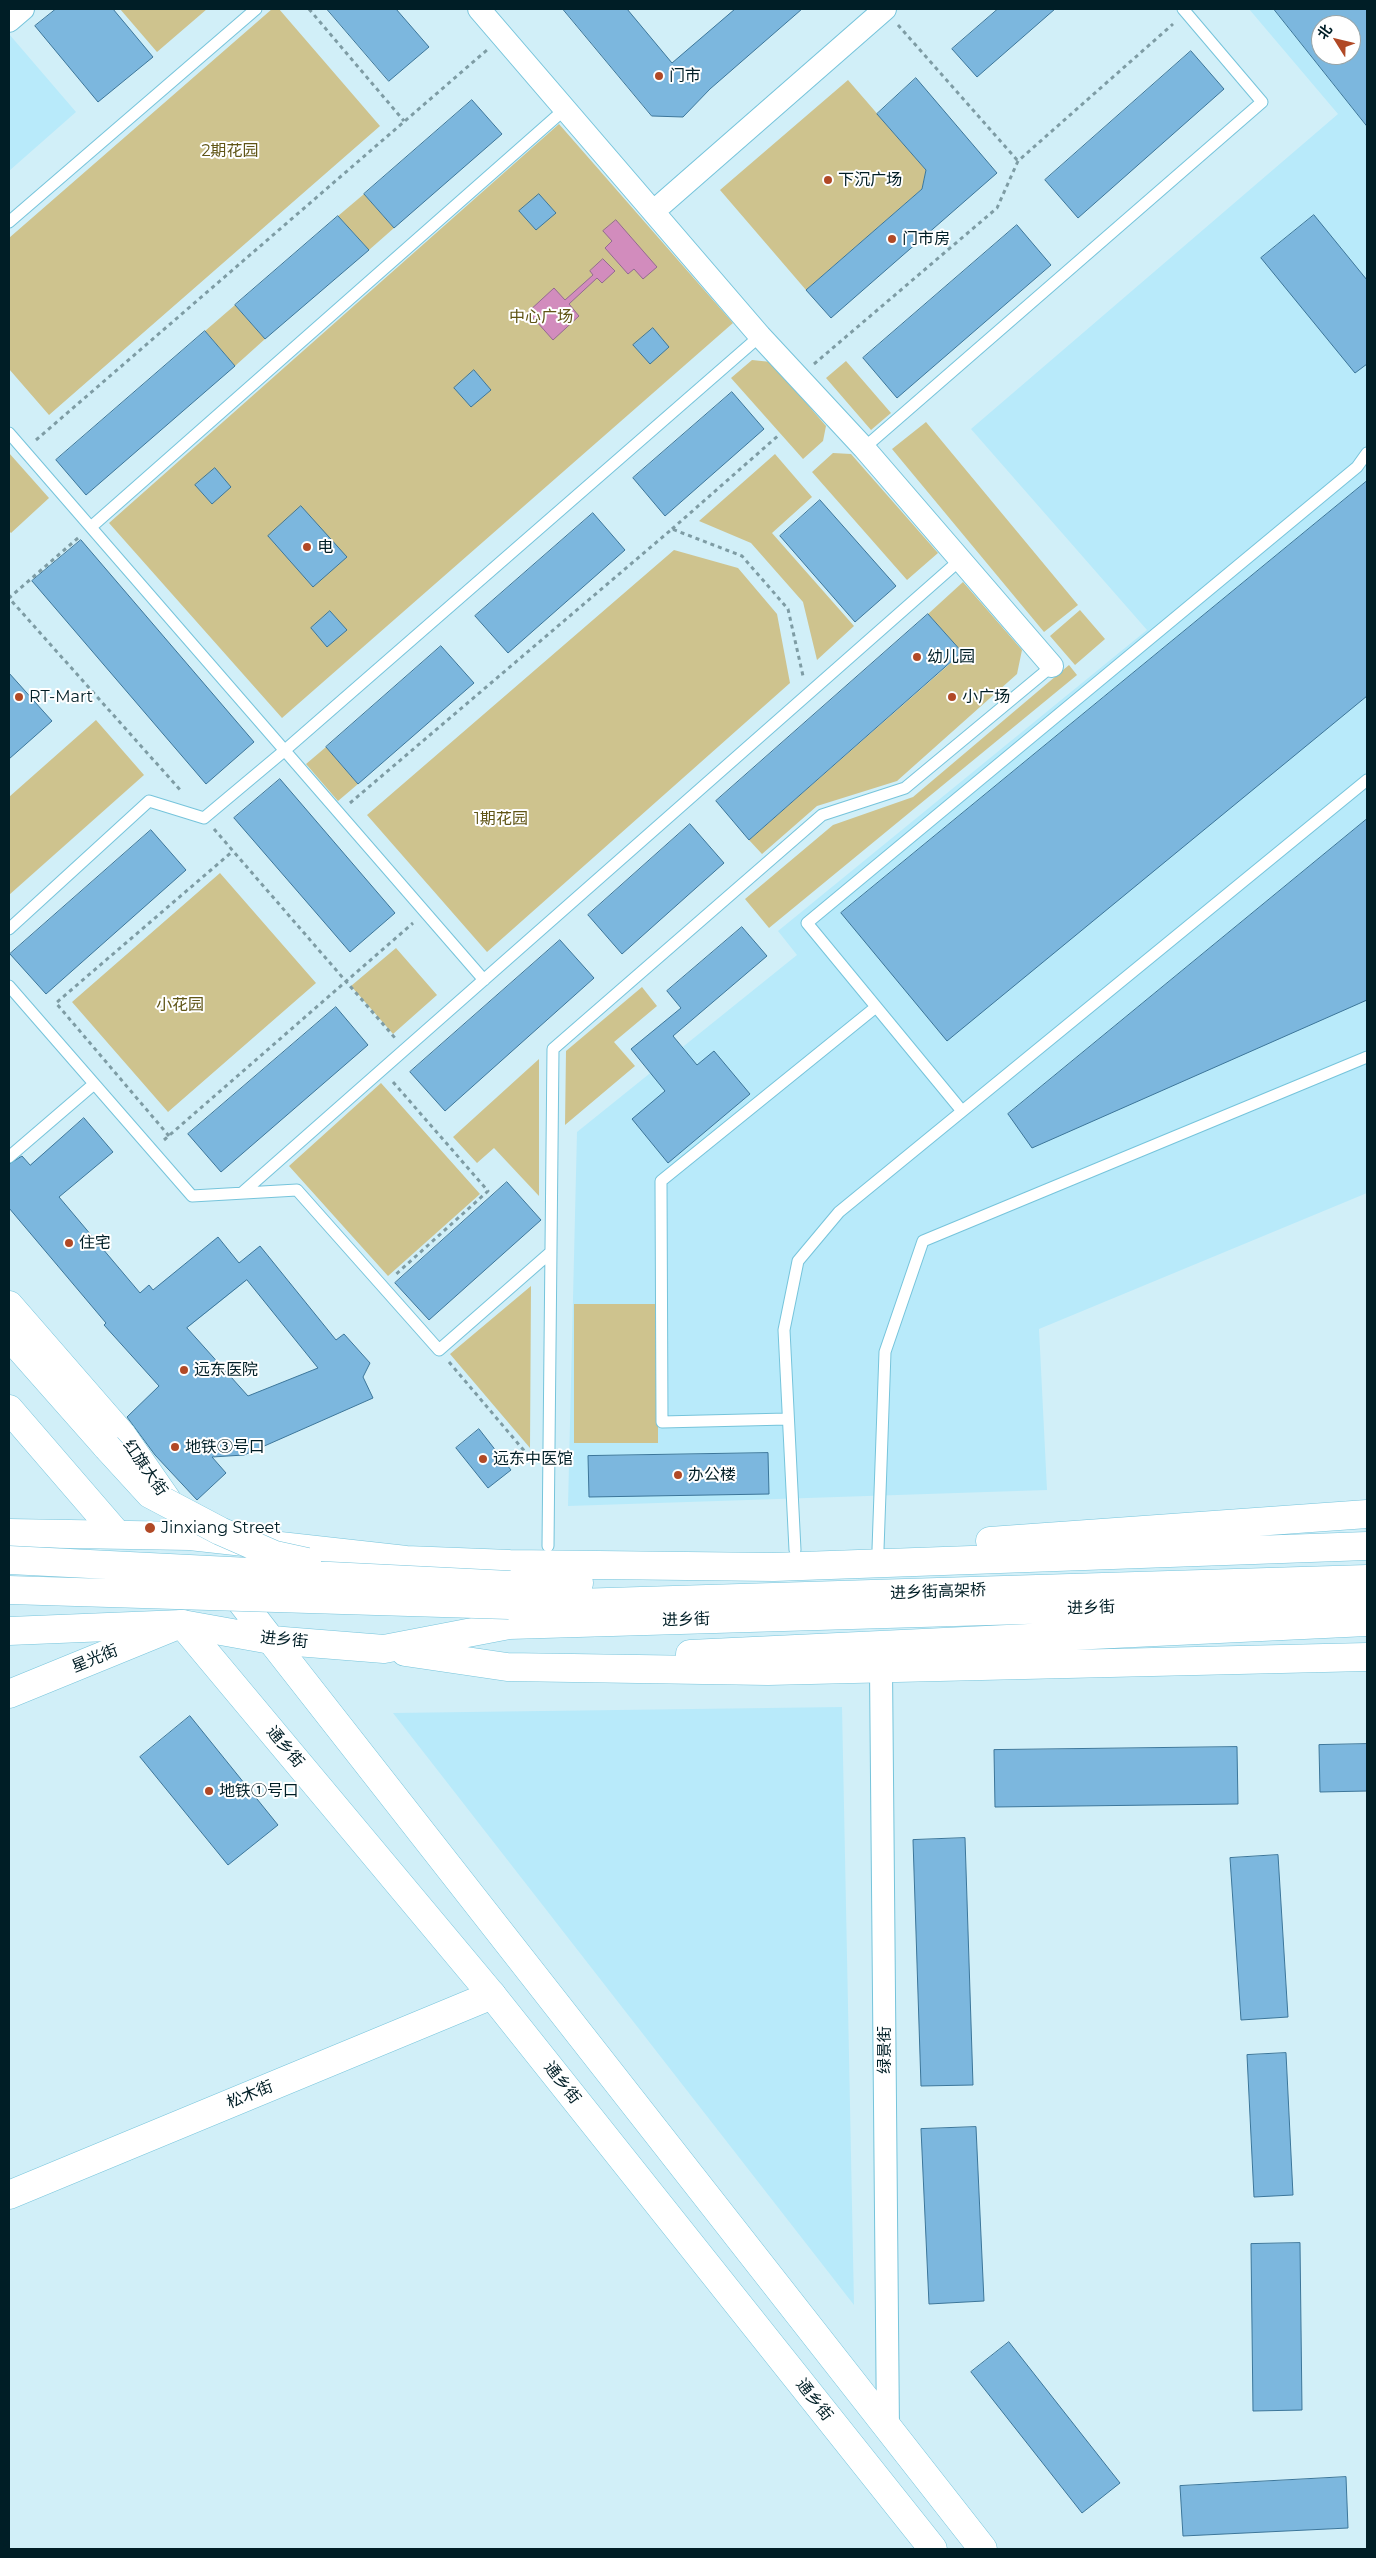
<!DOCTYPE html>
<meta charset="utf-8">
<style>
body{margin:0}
#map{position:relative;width:1376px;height:2558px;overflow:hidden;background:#d1eff8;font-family:Montserrat,"Noto Sans SC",sans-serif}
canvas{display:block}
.frame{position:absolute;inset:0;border:10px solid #001e26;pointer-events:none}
.north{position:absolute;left:1311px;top:15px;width:50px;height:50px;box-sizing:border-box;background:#fff;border:1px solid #99a5a8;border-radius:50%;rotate:306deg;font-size:14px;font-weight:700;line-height:20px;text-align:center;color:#001e26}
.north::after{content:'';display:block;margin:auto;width:18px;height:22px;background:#b14926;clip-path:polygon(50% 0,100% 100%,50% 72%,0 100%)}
</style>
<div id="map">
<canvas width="1376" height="2558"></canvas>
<div class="frame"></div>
<div class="north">北</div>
</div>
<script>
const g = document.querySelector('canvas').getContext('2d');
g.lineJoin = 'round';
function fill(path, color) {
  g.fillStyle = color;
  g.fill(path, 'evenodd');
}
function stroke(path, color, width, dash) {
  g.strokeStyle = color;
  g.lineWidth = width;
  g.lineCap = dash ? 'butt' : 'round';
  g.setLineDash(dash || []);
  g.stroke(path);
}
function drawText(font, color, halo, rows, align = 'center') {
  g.font = font + ' Montserrat,"Noto Sans SC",sans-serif';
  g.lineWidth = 4;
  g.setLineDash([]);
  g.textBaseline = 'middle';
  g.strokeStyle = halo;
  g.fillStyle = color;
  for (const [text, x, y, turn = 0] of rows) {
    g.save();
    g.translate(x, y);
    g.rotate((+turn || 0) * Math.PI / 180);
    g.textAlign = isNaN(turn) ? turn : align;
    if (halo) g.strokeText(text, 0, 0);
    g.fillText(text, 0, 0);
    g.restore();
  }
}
fill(new Path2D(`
 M1249 9H1367V1193L1039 1329 1047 1490 568 1506 577 1132 797 955 778 931 1147 630 971 429 1338 114ZM1321 25H1351V55H1321Z
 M9 34 76 112 9 171Z
 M842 1707 854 2305 393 1713Z`), '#b8eafa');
fill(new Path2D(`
 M120 9H207L157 52Z
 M272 9H279L380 126 49 415 9 369V238Z
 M848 80 926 170 922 189 806 290 720 190Z
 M559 124 733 323 282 718 109 523Z
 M364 194 394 228 369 250 338 216Z
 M235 305 265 339 235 366 205 331Z
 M752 360 771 362 826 426 823 441 803 459 731 378Z
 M846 361 891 413 871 430 826 378Z
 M926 422 1078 605 1044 632 892 449Z
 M9 453 49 498 11 533 9 531Z
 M833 453 851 454 938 553 907 580 812 472Z
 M775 454 812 497 772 533 854 626 817 660 803 602 751 543 699 521Z
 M674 550 738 568 777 614 790 683 487 952 367 815Z
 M963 582 1022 650 1017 674 897 781 817 806 762 854 749 840 962 653 928 614Z
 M1080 610 1105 639 1075 665 1050 636Z
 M1069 665 1077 675 769 928 745 899 833 825 913 797Z
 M96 720 144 775 9 895V797Z
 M326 747 358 784 338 801 306 764Z
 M220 873 316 983 168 1112 72 1002Z
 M396 948 437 995 393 1034 351 986Z
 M642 987 657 1006 614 1042 635 1066 565 1125 566 1051Z
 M539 1059V1196L494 1148 477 1163 453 1137Z
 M381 1083 480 1194 388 1276 289 1166Z
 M531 1286 530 1448 450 1354Z
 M574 1304H658V1443H574Z`), '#cec38e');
const water = new Path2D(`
 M616 220 657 267 643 279 634 269 628 274 605 248 612 241 603 231Z
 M603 259 615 271 602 283 597 278 569 304 579 316 553 340 528 312 554 288 565 300 593 275 590 271Z`);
fill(water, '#d28cbd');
stroke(water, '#936b90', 1);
const building = new Path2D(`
 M56 9H113L153 57 98 102 35 26Z
 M327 9H396L429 47 389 81Z
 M563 9H627L672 63 735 9H802L710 89 683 117 652 116Z
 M998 9H1055L977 77 952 49Z
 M1274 9H1367V126ZM1321 25H1351V55H1321Z
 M1191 51 1224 89 1078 218 1045 180Z
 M916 78 997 173 831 318 806 290 922 189 926 170 877 114Z
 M472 100 502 134 394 228 364 194Z
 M539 194 556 213 536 230 519 211Z
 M1314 215 1367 280V364L1355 373 1261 258Z
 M338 216 369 250 265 339 235 305Z
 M1017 225 1051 265 897 398 863 358Z
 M653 328 669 347 650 364 633 345Z
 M205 331 235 366 86 495 56 460Z
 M474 370 491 390 471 407 454 388Z
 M732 392 764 429 665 516 633 478Z
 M215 468 231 487 212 504 195 485Z
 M1367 481V696L947 1041 841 913Z
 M820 500 896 586 855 622 780 536Z
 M301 506 347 557 313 587 268 536Z
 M593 513 625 550 508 653 475 616Z
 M81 540 254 742 206 784 32 581Z
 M330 611 347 630 327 647 311 628Z
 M928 614 962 652 749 840 716 801Z
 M441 646 474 683 358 784 326 747Z
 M9 673 52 721 9 759Z
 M280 779 395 913 350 952 234 818Z
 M1367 819V1000L1032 1148 1008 1114Z
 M690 824 724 863 622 954 588 915Z
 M151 830 186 870 46 994 10 954Z
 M742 927 767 956 673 1036 697 1065 714 1051 750 1094 668 1163 632 1119 665 1091 631 1049 681 1008 667 991Z
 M560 940 594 978 445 1111 410 1072Z
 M336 1007 368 1045 221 1172 188 1134Z
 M84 1118 113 1152 59 1197 140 1293 149 1285 153 1290 218 1237 239 1263 260 1246 336 1340 344 1334 370 1363 363 1377 373 1398 244 1455 212 1457 226 1473 197 1500 155 1455 127 1417 159 1386 104 1325 106 1323 9 1208V1164L22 1156 30 1165ZM247 1280 318 1368 248 1396 187 1328Z
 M507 1182 541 1220 429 1320 395 1283Z
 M479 1429 511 1470 488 1488 456 1448Z
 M768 1453 769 1494 589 1497 588 1456Z
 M190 1716 278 1825 228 1865 140 1757Z
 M1367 1744V1791L1320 1792 1319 1745Z
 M1237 1747 1238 1804 995 1807 994 1750Z
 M965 1838 973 2085 921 2086 913 1840Z
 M1278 1855 1288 2017 1241 2020 1230 1858Z
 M1286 2053 1293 2195 1254 2197 1247 2055Z
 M976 2127 984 2301 929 2304 921 2129Z
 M1300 2243 1302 2410 1253 2411 1251 2244Z
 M1009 2342 1120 2483 1082 2513 971 2372Z
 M1346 2477 1348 2528 1183 2536 1180 2486Z`);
fill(building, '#7cb7de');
stroke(building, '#3c769a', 1);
const lane = new Path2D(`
 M9 222 256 9
 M9 433 484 980
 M864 448 1262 102 1183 9
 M91 527 565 109
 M9 929 149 801 204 818 284 751 760 336
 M9 986 192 1196 297 1190 439 1350 551 1252
 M962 1111 807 923 1357 467 1367 453
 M9 1157 94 1084
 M242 1193 960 560
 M787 1419 662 1422 661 1181 876 1007
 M548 1546 553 1049 822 815 905 788 1052 666
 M878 1549 885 1352 923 1241 1367 1057
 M795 1550 784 1330 798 1261 839 1212 1367 780`);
const street = new Path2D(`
 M479 9 760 336 864 448 1052 666
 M9 21 23 9
 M654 211 885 9
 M881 1669 888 2430`);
const secondary = new Path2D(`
 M9 1694 178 1625
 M9 2195 492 1995`);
const primary = new Path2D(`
 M9 1305 122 1435 167 1500
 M9 1336 107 1447
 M9 1409 116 1533
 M182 1624 492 1995 933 2549
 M271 1640 983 2549`);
const highway = new Path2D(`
 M9 1533 190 1536 406 1560 510 1564 774 1567 1367 1546
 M990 1541 1367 1514
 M226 1582 271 1640
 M510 1585 579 1583
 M509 1605 1367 1579
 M9 1631 182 1624 271 1640 384 1649 509 1625 1367 1600
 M405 1652 507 1667 768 1671 1367 1657
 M690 1654 1367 1622`);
stroke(lane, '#76c4db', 13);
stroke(street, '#76c4db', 24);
stroke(secondary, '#76c4db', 29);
stroke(primary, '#76c4db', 29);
stroke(highway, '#76c4db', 29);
stroke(new Path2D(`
 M309 9 404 121
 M898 25 1018 161
 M814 364 997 208 1018 161 1173 24
 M36 440 487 50
 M672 529 780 434
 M78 538 9 598 182 792
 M350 803 672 529 742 556 788 609 803 676
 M214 829 395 1038
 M393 1082 488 1191 394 1276
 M169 1136 56 1003 233 851
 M164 1140 413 923
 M449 1362 532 1460`), '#7e9ca4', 3, [4, 4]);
stroke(lane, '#fff', 11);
stroke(street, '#fff', 22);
stroke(secondary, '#fff', 28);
stroke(primary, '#fff', 28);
stroke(highway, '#fff', 28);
const highwayBridge = new Path2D(`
 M107 1447 150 1494 220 1531 275 1555 307 1562
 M9 1560 510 1585
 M9 1590 509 1605`);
stroke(highwayBridge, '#76c4db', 29, []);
stroke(highwayBridge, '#fff', 28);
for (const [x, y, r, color] of [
 [659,76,5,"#b14926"],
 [828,180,5,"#b14926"],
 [892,239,5,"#b14926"],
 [307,547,5,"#b14926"],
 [917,657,5,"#b14926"],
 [19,697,5,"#b14926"],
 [952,697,5,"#b14926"],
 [69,1243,5,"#b14926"],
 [184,1370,5,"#b14926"],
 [175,1447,5,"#b14926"],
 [483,1459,5,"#b14926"],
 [678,1475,5,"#b14926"],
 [150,1528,6,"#b14926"],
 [209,1791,5,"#b14926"]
]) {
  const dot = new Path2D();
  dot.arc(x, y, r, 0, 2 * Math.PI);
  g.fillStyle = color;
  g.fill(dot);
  stroke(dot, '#fff', 2);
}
drawText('16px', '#001e26', '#fff', [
 ["门市",669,76],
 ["下沉广场",838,180],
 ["门市房",902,239],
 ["电",317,547],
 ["幼儿园",927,657],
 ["RT-Mart",29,697],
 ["小广场",962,697],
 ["住宅",79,1243],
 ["远东医院",194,1370],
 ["地铁③号口",185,1447],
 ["远东中医馆",493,1459],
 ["办公楼",688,1475],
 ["Jinxiang Street",161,1528],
 ["地铁①号口",219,1791]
], 'left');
drawText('16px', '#605516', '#fff', [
 ["2期花园",230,151],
 ["中心广场",541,317],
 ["1期花园",501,819],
 ["小花园",180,1005]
]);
drawText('16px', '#001e26', '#fff', [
 ["红旗大街",145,1468,55],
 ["进乡街高架桥",938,1592,-2],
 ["进乡街",1091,1608,-2],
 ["进乡街",686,1620,-2],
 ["进乡街",284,1640,6],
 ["星光街",95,1659,-22],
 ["通乡街",285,1747,50],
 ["绿景街",885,2050,-90],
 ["通乡街",562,2083,52],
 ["松木街",250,2095,-22],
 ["通乡街",814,2400,52]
]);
</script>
